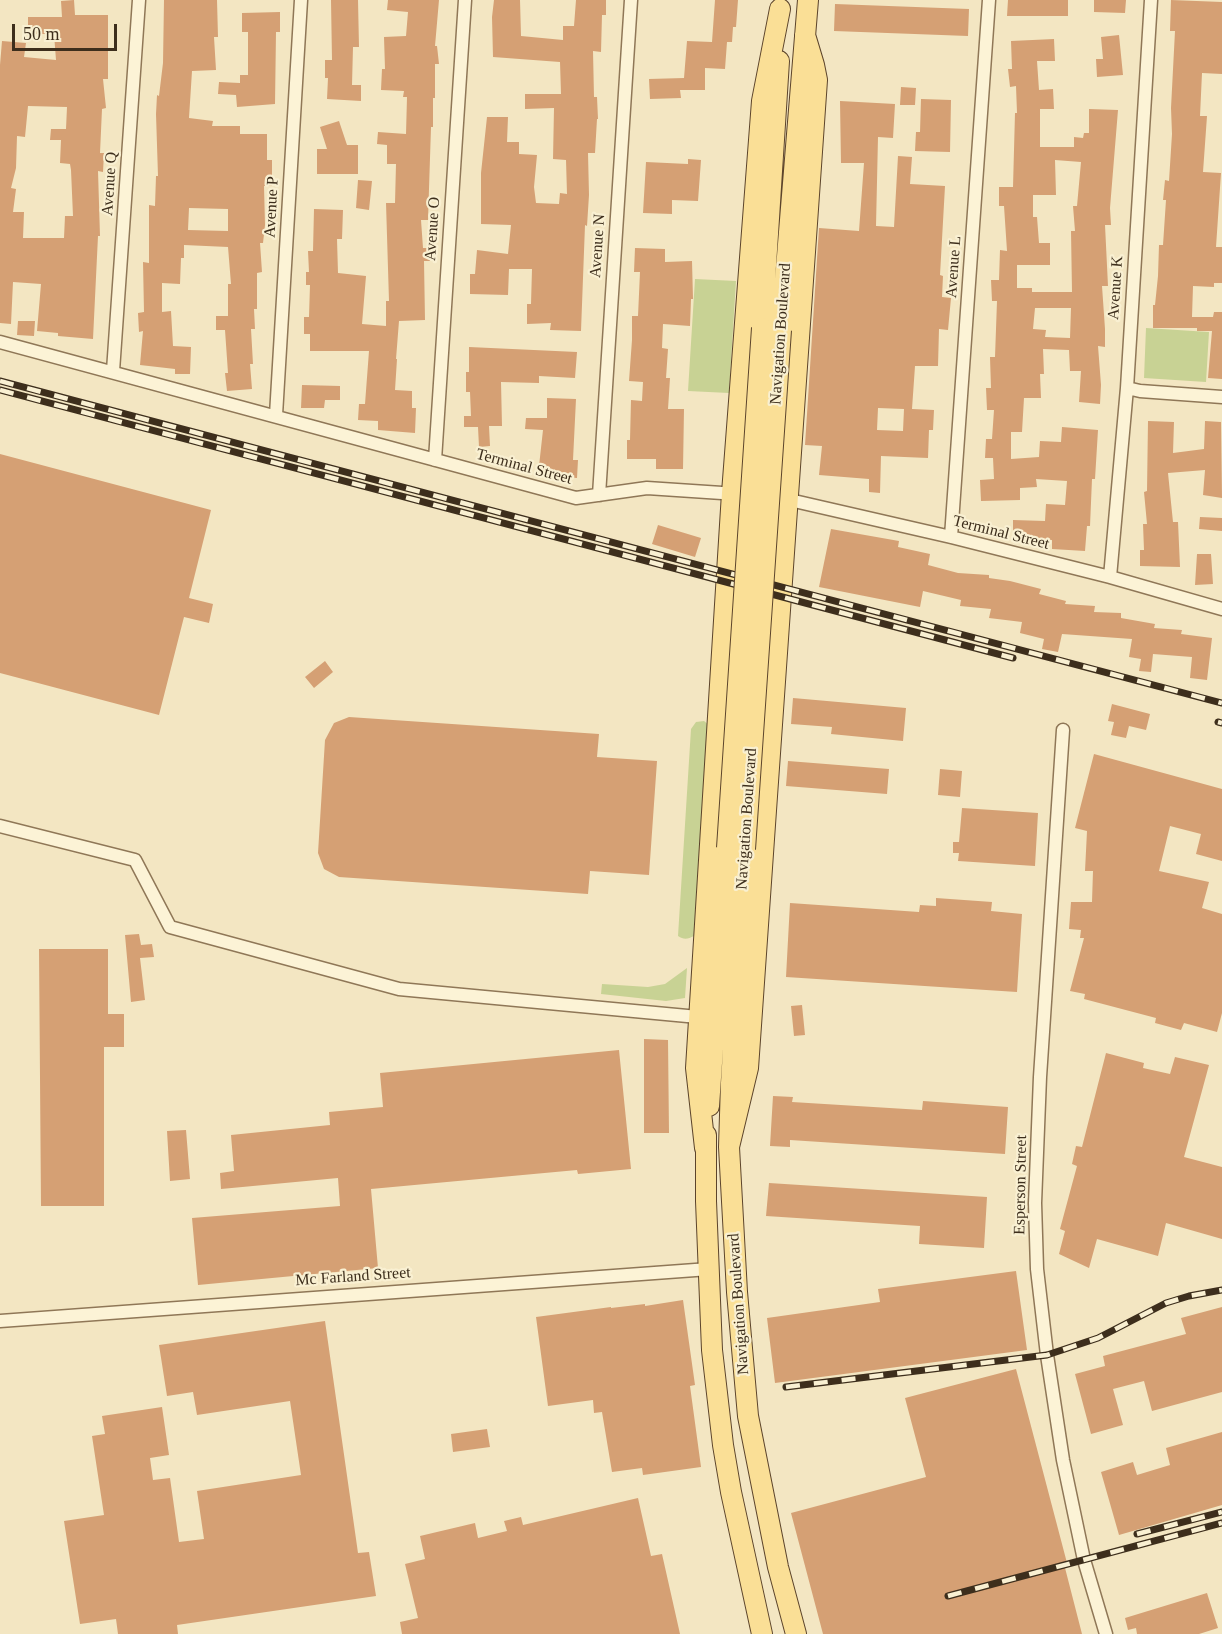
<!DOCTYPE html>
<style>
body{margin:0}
#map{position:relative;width:1222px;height:1634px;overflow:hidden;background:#f3e6c2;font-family:Georgia,serif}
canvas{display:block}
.scale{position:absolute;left:12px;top:24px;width:105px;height:27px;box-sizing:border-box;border:3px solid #3d2e1c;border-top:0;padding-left:8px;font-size:18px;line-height:21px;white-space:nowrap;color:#3d2e1c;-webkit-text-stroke:4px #f9f0d2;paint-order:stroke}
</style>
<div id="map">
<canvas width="1222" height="1634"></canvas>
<div class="scale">50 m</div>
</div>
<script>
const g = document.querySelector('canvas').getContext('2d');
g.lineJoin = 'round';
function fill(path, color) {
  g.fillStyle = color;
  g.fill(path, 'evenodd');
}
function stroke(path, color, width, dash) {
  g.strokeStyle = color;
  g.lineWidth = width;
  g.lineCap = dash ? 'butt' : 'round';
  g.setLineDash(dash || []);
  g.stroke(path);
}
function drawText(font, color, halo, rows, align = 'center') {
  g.font = font + ' Georgia,serif';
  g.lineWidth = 4.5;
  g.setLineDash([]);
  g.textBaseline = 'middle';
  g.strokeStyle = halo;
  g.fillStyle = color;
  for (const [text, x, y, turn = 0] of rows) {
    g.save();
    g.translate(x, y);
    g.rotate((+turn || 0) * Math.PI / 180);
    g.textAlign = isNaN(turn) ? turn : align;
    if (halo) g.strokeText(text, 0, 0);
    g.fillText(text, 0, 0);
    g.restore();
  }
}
fill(new Path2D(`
 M695 279 736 281 729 393 688 391Z
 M1146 328 1209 332 1206 382 1144 378Z
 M704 721 709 725 694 936C688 939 684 940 678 936L691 729 696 722Z
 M687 968 685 998 666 1001 601 994 602 984 648 987 665 984Z`), '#c8d294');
fill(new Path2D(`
 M74 0 75 15H108V79H103L106 108 102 109 100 153H104L103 172 98 171 100 236H98L93 339 58 336V333L37 331 41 284 13 282 11 324 0 323V65L2 41 26 43 24 57 56 60 54 34H28V17H62L61 1ZM28 106 67 107 66 129H51L50 140H61L60 163 70 164 71 170 73 216H65L64 238H23L24 212H13L16 189 11 188 16 168 17 136 25 137Z
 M164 0H217L218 37H214L216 70 192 71 189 118 213 121 212 126H240V134H267V160H272V186H264L265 225 263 243H260L262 272 257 273V309H254L255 329H251L253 364H250L252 389 227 391 225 373H228L225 330H216V316H228V284H231L228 247 184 245V258H181L180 284 162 283V312L171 311 173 346 191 347 190 374H175V369L140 365 143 331 139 332 138 313 144 312 143 262 149 263V205L155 206 156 176H158L156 114 157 95 159 96 163 63ZM189 208 228 209V231L188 230Z
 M331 0H358L359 47H353L352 85H361V101L327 99 328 78H325V60H332Z
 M388 0H439L435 46H437L439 64H435V98H433V127H431L428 220H421L423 248H430V261H424L425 320 399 321 396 359H397L395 390 412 391V408H416L415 433 378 430V421L358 420 359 404H365L369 351H310V334H304V317H309L310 285H306V272H309L308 251H313L314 209 343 210 342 239H337L338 273 366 276 362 324 386 326V301H389L386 203H395L396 164H387V145L377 144 378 132 406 134 407 97H403L404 91 381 90 382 69H385L384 37 406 36 408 12 387 10Z
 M494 0H520L521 36 563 40V26H574L576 0H606V15H602L601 52 593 51 594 97H597L598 119H597L595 153H588L589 195 587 226 585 225 581 331 550 330 551 323 527 324V304H531L532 269H509L508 295 470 294V274H475L477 250 508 254 511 225 481 224V173L487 117H508L507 142H519V154L537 155 534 187 536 203 559 204 560 193 567 194 566 160 553 159 554 108 525 109V94H561L560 62 493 57 492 17Z
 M715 0H738L736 27H733L732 42H727L725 69 705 68V90H680L681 98 650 99 649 79 684 78 687 41 712 42Z
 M1008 0H1068V16H1007Z
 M1094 0H1126L1125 13 1094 12Z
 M1171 0 1222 2V74L1202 73 1200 116H1207L1203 172 1221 173 1216 247H1222V283H1214V287L1193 286 1192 317H1213L1214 312H1222V379L1208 378 1212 331H1197V328H1153V305H1155L1158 276 1159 245H1163L1166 200H1163L1165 180 1169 181 1172 134 1171 108 1175 31H1170Z
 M835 4 969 9 968 36 834 31Z
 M280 12V32H276L275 104 237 107 236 95 218 94 219 82 240 83V75H248V32H242V13Z
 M1119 35 1123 75 1097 77 1096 59H1103L1101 37Z
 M1054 39 1055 61H1037L1039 90 1053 89 1054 109H1040V147H1074V137L1083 138 1084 133H1089V109L1118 110 1110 208 1111 225H1105L1108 286H1102L1105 329V347L1098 346 1101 385 1100 404 1079 402 1081 371H1070L1069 350 1043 349 1044 374H1040L1041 398H1024L1022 432H1011V459L1039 457 1040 441 1061 442 1062 427 1098 430 1095 479H1092L1090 526H1087L1085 551 1052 549V540L1013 539V520L1045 521 1046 504 1065 505 1067 481 1036 479 1037 487 1020 488V500L981 501 980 480 994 479 993 458H985L986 439H992L994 410H987L986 388H991L990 357H995L997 301H992L991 280H999L1000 250 1007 251 1004 206H999V187H1013L1015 113H1017L1016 86 1010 87 1008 69H1012L1011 41ZM1055 160 1081 162 1077 206H1073L1075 231H1071L1072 292H1032V288H1017V265H1050V243H1039L1037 217H1033V195H1056ZM1035 308H1071L1070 338 1045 337 1046 330 1033 329Z
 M901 87 916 88 915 105H900Z
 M921 99 951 100 950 152 915 151 916 132H920Z
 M840 101 895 104 893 138 878 137 876 226 894 227 898 156 912 157 910 184 945 186 940 275 943 276 942 297 951 298 948 330 939 329 938 366H915L912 409 934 410 933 430H929L928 458 881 456 880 493 869 492V479L819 475 822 446 805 445 819 228 859 231 864 163H841ZM878 408 904 409 903 431 877 430Z
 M339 121 347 145H358V174H317V149H327L320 127Z
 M688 159 701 160 698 201 672 200V214L643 213 646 162 688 164Z
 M358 180 372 181 369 210 356 208Z
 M635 248 665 249V262L692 261 693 299H691L690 326 663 324 662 348 668 349 666 378H670L668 409H684L683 469H656V459H627V440H630L631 400 642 401 643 382 629 381 632 340V316H638L640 272H634Z
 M18 321H35L34 336 17 335Z
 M469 347 577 352 575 378 539 376V383L501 382 502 426H489L490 446 479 447 478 427H464V416H471L470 392H466V372H469Z
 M302 385 340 386V400H325L324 408H301Z
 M547 398 576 399 573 460H578L577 478 538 475 543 430 525 429 526 418H547Z
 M1148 421 1174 422 1173 453 1204 449 1205 421 1221 422 1222 498 1203 495 1205 470 1168 473 1173 522H1178L1180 567 1140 566V550H1144L1143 524H1147L1144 492 1147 491Z
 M0 454 211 510 189 598 213 604 209 623 184 617 159 715 0 673Z
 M1200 517 1222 518V531L1199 529Z
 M658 525 701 538 695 557 652 544Z
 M831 529 899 541 898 547 930 554 928 565 958 573 989 575V578L1010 581 1041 589 1039 594 1066 601 1065 604 1095 606 1094 612 1121 613V618L1155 624 1154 628 1182 630 1181 634 1212 638 1207 680 1190 678 1192 657 1153 654 1151 672 1139 671 1141 659 1129 657 1132 639 1062 634 1058 652 1042 649 1044 639 1020 633 1022 622 989 618 991 609 960 606 961 600 923 591 920 607 819 587Z
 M1197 554H1211L1213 584 1195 585Z
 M325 661 333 672 314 688 305 677Z
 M793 698 906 708 903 741 831 734 832 727 791 724Z
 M1112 704 1150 714 1146 730 1129 726 1126 738 1111 735 1114 722 1108 721Z
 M349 717 599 734 597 757 657 761 649 875 590 871 588 894 339 877 324 869 318 853 325 740 334 723Z
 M1094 754 1222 789V861L1196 854 1201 834 1170 826 1159 871 1209 882 1202 908 1222 914V1013L1217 1032 1184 1023 1181 1030 1155 1023 1156 1018 1084 999 1085 994 1070 991 1084 938H1080L1081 930 1069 929 1071 902H1092L1093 871H1085L1087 831 1075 828Z
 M788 761 889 769 887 794 786 786Z
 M940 769 962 771 960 797 938 795Z
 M962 808 1038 813 1035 866 958 861 959 853H953V842H959Z
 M936 898 992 902 991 911 1022 914 1017 992 786 977 790 903 919 912 920 905 936 906Z
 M139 934 141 945 152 944 154 957 140 958 145 1000 131 1002 125 935Z
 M39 949H108V1014H124V1047H104V1206H41Z
 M802 1005 805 1035 794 1036 791 1006Z
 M644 1039 668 1040 669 1133H644Z
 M619 1050 631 1169 578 1174 577 1170 371 1189 378 1268 198 1285 192 1218 340 1206 338 1178 221 1189 220 1173 234 1171 231 1135 330 1125 329 1112 383 1107 380 1073Z
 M1106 1053 1144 1063 1143 1068 1170 1074 1175 1057 1209 1065 1184 1157 1222 1167V1239L1166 1223 1158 1256 1097 1239 1089 1268 1059 1254 1065 1231 1060 1229 1077 1166 1072 1164 1076 1146 1082 1147Z
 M773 1096 793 1097 792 1102 922 1110 923 1101 1008 1107 1005 1154 790 1140V1147L770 1146Z
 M186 1130 190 1179 170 1181 167 1131Z
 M769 1183 987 1197 984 1248 919 1244 920 1226 766 1216Z
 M1016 1271 1027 1350 775 1383 767 1318 880 1302 878 1289Z
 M683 1300 695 1385 690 1386 701 1467 643 1475 642 1468 612 1472 602 1412 594 1413 593 1400 548 1406 536 1317 611 1307V1308L645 1304V1306Z
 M1222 1307V1392L1152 1411 1144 1381 1113 1389 1123 1425 1091 1434 1075 1374 1105 1366 1103 1356 1186 1334 1181 1318Z
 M325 1321 358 1553 369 1552 376 1596 177 1625 178 1634H118L116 1619 80 1624 64 1521 104 1515 92 1436 105 1434 102 1416 162 1407 169 1455 150 1458 153 1480 170 1478 179 1542 204 1539 197 1491 301 1475 290 1401 197 1415 193 1392 167 1396 159 1345Z
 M1016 1369 1067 1563 1064 1564 1082 1634H823L791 1513 926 1477 905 1398Z
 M487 1429 490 1447 453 1452 451 1434Z
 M1222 1432V1505L1119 1535 1101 1472 1133 1462 1137 1475 1170 1465 1166 1448Z
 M638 1498 651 1556 662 1554 680 1634H402L400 1622 418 1618 405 1564 425 1559 420 1536 475 1523 478 1538 507 1531 504 1521 521 1517 523 1525Z
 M1207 1593 1218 1628 1199 1634H1137L1136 1628 1128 1630 1125 1618Z`), '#d5a074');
const street = new Path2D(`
 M0 342 576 498 647 488 737 494
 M113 371 139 0
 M1127 388 1140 391 1222 397
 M276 415 301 0
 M435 460 465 0
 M599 495 631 0
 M781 498 951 537 1110 577 1222 609
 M951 537 989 0
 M1110 577 1127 388 1151 0
 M1063 730 1040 1077 1035 1203 1037 1269 1047 1355 1063 1460 1084 1560 1106 1634
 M0 826 135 860 170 927 399 989 698 1017
 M0 1321 709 1269`);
const primary = new Path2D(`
 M762 328 779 61
 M781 330 808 0
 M745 849 731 1083 729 1147 737 1292 748 1416 778 1567 796 1634
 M709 1106 727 848
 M706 1135V1201L712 1350 723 1445 731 1492 762 1634
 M729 1147 748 1068 817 80 814 65 805 35
 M705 1148 696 1068 732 493 762 101 780 9`);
stroke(street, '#8f7757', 15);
stroke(primary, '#5c442b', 22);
stroke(street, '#fcf3d6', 12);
stroke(primary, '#fadf96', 20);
const rail = new Path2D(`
 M0 381 1222 703
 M0 390 1013 658
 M1218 722 1222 723
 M786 1387 1047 1355 1098 1338 1166 1303 1189 1296 1222 1290
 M1137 1534 1222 1512
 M948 1596 1222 1523`);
stroke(rail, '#3d2e1c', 7);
stroke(rail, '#f9f0d2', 4.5, [14]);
const primaryBridge = new Path2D(`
 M727 848 762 328
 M745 849 781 330`);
stroke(primaryBridge, '#5c442b', 22, []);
stroke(primaryBridge, '#fadf96', 20);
drawText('16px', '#3d2e1c', '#f9f0d2', [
 ["Avenue Q",110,184,-86],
 ["Avenue P",272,207,-87],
 ["Avenue O",433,229,-86],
 ["Avenue N",598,246,-86],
 ["Avenue L",954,267,-86],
 ["Avenue K",1116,288,-86],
 ["Navigation Boulevard",781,334,-86],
 ["Terminal Street",524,467,15],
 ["Terminal Street",1001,533,14],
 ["Navigation Boulevard",747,819,-86],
 ["Esperson Street",1021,1185,-89],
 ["Mc Farland Street",353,1277,-4],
 ["Navigation Boulevard",739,1304,-94]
]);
</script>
